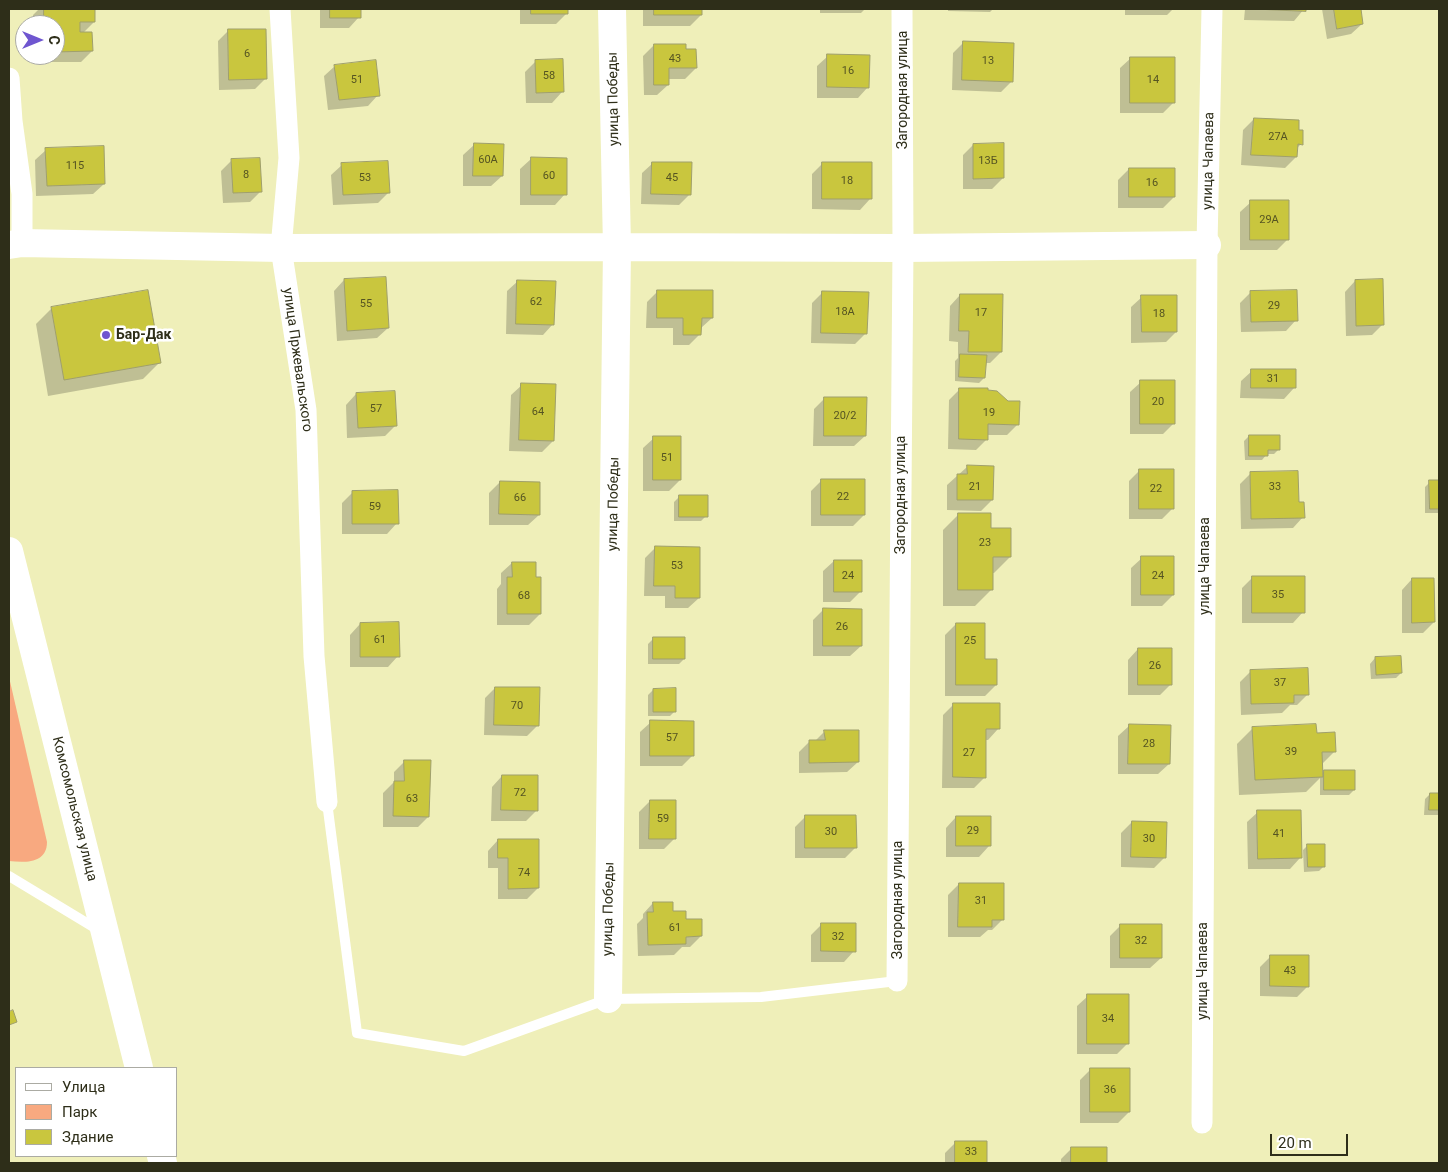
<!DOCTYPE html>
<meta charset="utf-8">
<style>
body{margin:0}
#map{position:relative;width:1448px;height:1172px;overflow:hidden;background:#efefb9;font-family:Roboto,sans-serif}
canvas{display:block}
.frame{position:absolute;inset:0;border:10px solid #2e2e19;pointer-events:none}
.legend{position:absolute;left:15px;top:1067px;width:162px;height:90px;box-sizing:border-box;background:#fff;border:1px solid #ababa3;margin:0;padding:6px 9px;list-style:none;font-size:15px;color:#2e2e19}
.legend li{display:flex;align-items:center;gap:10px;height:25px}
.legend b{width:25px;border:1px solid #ababa3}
.north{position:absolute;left:15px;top:15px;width:50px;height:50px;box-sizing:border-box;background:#fff;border:1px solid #ababa3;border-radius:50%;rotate:90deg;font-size:14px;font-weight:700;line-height:20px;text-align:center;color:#2e2e19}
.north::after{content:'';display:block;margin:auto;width:18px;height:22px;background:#6f56d0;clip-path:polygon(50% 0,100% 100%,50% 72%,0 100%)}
.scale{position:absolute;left:1270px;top:1134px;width:78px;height:22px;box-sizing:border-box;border:2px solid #2e2e19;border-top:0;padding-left:6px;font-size:15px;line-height:18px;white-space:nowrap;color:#2e2e19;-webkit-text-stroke:4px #fff;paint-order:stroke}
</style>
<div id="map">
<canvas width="1448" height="1172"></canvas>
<div class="frame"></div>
<ul class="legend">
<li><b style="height:6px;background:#fff"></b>Улица</li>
<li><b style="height:14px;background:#f8a980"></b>Парк</li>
<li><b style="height:14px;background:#c9c63e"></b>Здание</li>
</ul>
<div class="north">С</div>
<div class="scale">20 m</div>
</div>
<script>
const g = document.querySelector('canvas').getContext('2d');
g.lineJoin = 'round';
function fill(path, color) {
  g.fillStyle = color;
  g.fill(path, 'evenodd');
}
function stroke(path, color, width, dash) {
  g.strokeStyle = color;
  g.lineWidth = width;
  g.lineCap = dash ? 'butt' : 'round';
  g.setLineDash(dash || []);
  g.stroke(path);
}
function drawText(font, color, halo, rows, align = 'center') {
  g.font = font + ' Roboto,sans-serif';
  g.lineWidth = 5;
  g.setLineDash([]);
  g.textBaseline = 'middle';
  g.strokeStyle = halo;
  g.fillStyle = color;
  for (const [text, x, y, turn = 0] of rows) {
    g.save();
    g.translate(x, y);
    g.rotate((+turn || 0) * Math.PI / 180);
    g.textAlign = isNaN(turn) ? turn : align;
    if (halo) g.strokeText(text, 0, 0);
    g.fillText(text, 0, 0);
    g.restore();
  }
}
fill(new Path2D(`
 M9 677 47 842C47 863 26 863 9 861Z`), '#f8a980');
fill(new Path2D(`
 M39 9H93L94 22 82 34 92 51 81 62H34V55H55V25H33V15Z
 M320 9H359V17L349 28H320Z
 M520 9H567V13L556 24H520Z
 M643 9H701V15L690 26H643Z
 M820 9H865L861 13H820Z
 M948 9H993L990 12 948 11Z
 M1125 9H1173L1167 15H1125Z
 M1245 9H1304L1294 21 1244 20Z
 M1322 9H1359L1362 24 1351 34 1327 39Z
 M228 31 265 79 255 89 219 90 218 41Z
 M964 42 1012 81 1001 92 952 90 953 53Z
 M654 45 685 51 696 68 685 79H668V85L657 95H644L643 56Z
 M828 56 868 87 858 98H817V66Z
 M1131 58 1174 102 1163 113H1120V68Z
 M536 61 562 92 552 103H526L525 72Z
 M335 66 378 95 368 106 328 110 324 76Z
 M1254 119 1297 131 1301 144 1296 149V157L1285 168 1241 165 1243 130Z
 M474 145 502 176 491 186H463V155Z
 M973 145 1003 178 992 189H963V155Z
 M46 150 104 184 93 194 36 196 35 160Z
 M531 159 565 194 555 205H520V169Z
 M232 160 260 192 250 202 223 203 221 171Z
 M653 163 690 194 679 205 641 204 642 173Z
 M823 163 870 199 860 210 812 209V174Z
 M342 165 388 193 378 203 333 205 331 175Z
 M1129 169 1174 197 1163 208H1118V180Z
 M1251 202 1287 240 1277 250H1240V212Z
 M344 280 388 328 377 338 337 341 334 291Z
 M518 281 553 324 543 335 506 334 507 291Z
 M1355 281 1383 324 1372 335 1346 336 1345 292Z
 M658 291 712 318 701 328 700 334 689 345H673V328H646L647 302Z
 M823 292 866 333 855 344 811 343 812 303Z
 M1251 292 1296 320 1286 331 1241 332 1240 303Z
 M960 295 1001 352 990 363H985L984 378 979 383 955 381V361L958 358V342L949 341 950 306Z
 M1142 297 1176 332 1166 342 1131 343V307Z
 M52 308 159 363 143 379 48 396 36 324Z
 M1252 371 1294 388 1284 399 1240 398 1241 381Z
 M1141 382 1174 423 1163 434H1130V392Z
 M522 385 553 441 542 452 509 451 511 395Z
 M960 389 1018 424 1007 435H987V439L976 450 948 449 949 400Z
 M356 394 396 425 385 436 347 438 346 405Z
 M825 398 865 436 854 446H813L814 409Z
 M1249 436 1279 449 1274 454H1267L1262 460H1245L1244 441Z
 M654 438 680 480 669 491H643V448Z
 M967 467 992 500 981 511 947 510V485Z
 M1140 470 1172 509 1162 519H1129V481Z
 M1251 473 1298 503 1303 517 1293 528 1241 529 1240 484Z
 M821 481 864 515 853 526H811V491Z
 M1439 481V513H1425V487L1430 482Z
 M500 482 539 515 528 525H489V493Z
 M353 492 397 523 387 534H342V503Z
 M679 497 706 516 701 521H674V502Z
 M959 514 990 529 1010 557 994 573H991V590L975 606H943V530Z
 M655 548 699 598 688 608H665V596H644L645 558Z
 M1142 558 1173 595 1162 606H1131V568Z
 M834 561 861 591 850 602H823V571Z
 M512 563 535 578 540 614 529 625H497V589L501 584V573Z
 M1252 578 1303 612 1293 623H1242V588Z
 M1412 579 1434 622 1423 633H1402V590Z
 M823 610 861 646 850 656H813V620Z
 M360 624 398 656 388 667H350V635Z
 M956 624 984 660 996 685 985 696H945V635Z
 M653 639 684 659 679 664H648V644Z
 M1138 649 1171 684 1160 695H1128V660Z
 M1375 658 1401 673 1396 678 1371 679 1370 664Z
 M1251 671 1308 694 1297 705H1290L1282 713 1241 715 1240 682Z
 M495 688 538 725 527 736 484 735 485 698Z
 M653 690 675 711 670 716H648V695Z
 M954 704 998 729 988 740H985V777L974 788H942L943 715Z
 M651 722 693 755 682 766H640V732Z
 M1129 726 1169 764 1158 774H1118V736Z
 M1253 728 1316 735 1335 751 1321 765V774L1325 771 1354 790 1349 795H1320V778L1306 792 1239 795 1237 744Z
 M825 731 858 762 847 772 799 773V752L810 741H815Z
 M405 761 428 817 418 827H383V793L394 782V772Z
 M502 776 537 810 526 821H491L492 787Z
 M1430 794H1439V815H1424L1425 799Z
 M650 801 675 838 664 849H639V812Z
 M1258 812 1300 858 1290 869H1248L1247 822Z
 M805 817 856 847 845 858H795V827Z
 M956 817 989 846 979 857H946V828Z
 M1132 822 1165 857 1154 868 1121 867V833Z
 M498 840 538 888 527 899H498V868H488V851Z
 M1308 845 1324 866 1319 871 1304 872 1303 850Z
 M959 884 1003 919 992 930H988L980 937H948V895Z
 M653 903 685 921 701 936 690 947H682L674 955 638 956 637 924 643 918V914Z
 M822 924 854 951 844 962H811V935Z
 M1120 926 1161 958 1150 968H1110V936Z
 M1271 956 1308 986 1297 997 1260 996V967Z
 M1088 996 1128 1043 1117 1054H1077V1006Z
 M1091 1069 1129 1112 1118 1123H1080V1080Z
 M956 1142H985V1163H945V1153Z
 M1072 1148H1105V1163H1061V1159Z`), '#0003');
const building = new Path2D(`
 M44 9H95V22H80V32H92L93 51 55 52V25H44Z
 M330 9H361V18H330Z
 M531 9H568V14H531Z
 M654 9H702V15H654Z
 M1255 9H1306V11Z
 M1334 9H1361L1363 24 1337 29Z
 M228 29H266L267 79 229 80Z
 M963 41 1014 43 1013 82 962 80Z
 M654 44H686V49H696L697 68H669V85H654Z
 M827 54 870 55 869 88 827 87Z
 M1130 57H1175V103H1130Z
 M563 59 564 92 536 93 535 60Z
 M376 60 380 96 339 100 334 65Z
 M1254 118 1299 120V130H1303V145L1298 144 1297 157 1251 155Z
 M474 143 504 144 503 176H473Z
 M1004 143V178L973 179V144Z
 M104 146 105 184 47 186 45 148Z
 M531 157 567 158V195H531Z
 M260 158 262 192 233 193 231 159Z
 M388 161 390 193 343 195 341 163Z
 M652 162H692L691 195 651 194Z
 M822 162H872V199H822Z
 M1129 168H1175V197H1129Z
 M1250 200H1289V240H1250Z
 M386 277 389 328 347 331 344 279Z
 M1383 279 1384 325 1356 326 1355 280Z
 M517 280 556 281 554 325 516 324Z
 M148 290 161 363 64 380 51 307Z
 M657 290H713V318H702L701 335H683V318H657Z
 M1297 290 1298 321 1251 322 1250 291Z
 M822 291 869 292 867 334 821 333Z
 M960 294H1003L1002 352H968L969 331H959Z
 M1141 295H1177V332H1142Z
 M960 354 987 355 985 378 959 377Z
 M1251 369H1296V388H1251Z
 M1140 380H1175V424H1140Z
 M521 383 556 384 554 441 519 440Z
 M959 388H988V390L997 391 1008 401H1020L1019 425 988 424V440L959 439Z
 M395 391 397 426 358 428 356 393Z
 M824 397H867L866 436H824Z
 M1249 435H1280V450H1268V456H1249Z
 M653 436H681V480H653Z
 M967 465 994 466 993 500H957V474H967Z
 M1139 469H1174V509H1139Z
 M1298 471 1299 502H1304L1305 518 1251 519 1250 472Z
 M821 479H865V515H821Z
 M1429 480H1439V509H1430Z
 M500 481 540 482V515L499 514Z
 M398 490 399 524H352V491Z
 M679 495H708V517H679Z
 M958 513H991V528H1011V557H993V590H958Z
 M655 546 700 547V598H675V586H654Z
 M1141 556H1174V595H1141Z
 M834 560H862V592H834Z
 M512 562H536V577H541V614H507V577H512Z
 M1252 576H1305V613H1252Z
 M1412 578H1434L1435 622 1412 623Z
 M823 608 862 609V646H823Z
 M399 622 400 657H360V623Z
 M956 623H985V659H997V685H956Z
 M653 637H685V659H653Z
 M1138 648H1172V685H1138Z
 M1401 656 1402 673 1376 675 1375 657Z
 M1308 668 1309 695H1294V703L1251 704 1250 670Z
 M495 687H540L539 726 494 725Z
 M676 688V712H653V689Z
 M953 703H1000V729H986V778L953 777Z
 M650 720 694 721V756H650Z
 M1129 724 1171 725 1170 764H1128Z
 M1316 724 1317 733 1335 732 1336 752H1322L1323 777 1255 780 1252 727Z
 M824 730H859V762L809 763V740H825Z
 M404 760H431L429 817 393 816 394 781H404Z
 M1324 770H1355V790H1324Z
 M502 775H538V811L501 810Z
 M1430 793H1439V810H1429Z
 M650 800H676V839H649Z
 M1257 810H1301L1302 858 1258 859Z
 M805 815H856L857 848H805Z
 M956 816H991V846H956Z
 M1132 821 1167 822 1166 858 1131 857Z
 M498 839H539V888L508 889V858H498Z
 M1307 844H1325V867H1308Z
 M959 883H1004V920H992V927H958Z
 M653 902H673V911H686V919H702V936L686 937V944L648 945 647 912H653Z
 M821 923H856V952L821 951Z
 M1120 924H1162V958H1120Z
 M1270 955H1309V987L1270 986Z
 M1087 994H1129V1044H1087Z
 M13 1010 17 1022 9 1025V1012Z
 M1090 1068H1130V1112H1090Z
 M955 1141H987V1163H955Z
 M1071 1147H1107V1163H1071Z`);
fill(building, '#c9c63e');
stroke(building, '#9f9f6c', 1);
stroke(new Path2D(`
 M327 802 357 1033 464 1051 608 999 761 997 897 981
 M9 876 100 931`), '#fff', 10);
stroke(new Path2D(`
 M280 9 289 158 281 248 306 410 314 656 327 802
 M9 78 12 121 22 194V243
 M897 981 903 248 902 9
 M1202 1123 1207 245 1212 9`), '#fff', 21);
stroke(new Path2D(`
 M9 245 22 243 281 248 617 247 903 248 1207 245
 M608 999 617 247 612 9`), '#fff', 28);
stroke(new Path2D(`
 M9 551 139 1068
 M161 1156 163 1163`), '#fff', 28);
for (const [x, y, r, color] of [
 [106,335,5,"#6f56d0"]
]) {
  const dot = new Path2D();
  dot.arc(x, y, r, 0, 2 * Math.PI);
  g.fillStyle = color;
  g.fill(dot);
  stroke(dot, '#fff', 2);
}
drawText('11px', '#555422', null, [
 ["6",247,54],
 ["43",675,59],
 ["13",988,61],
 ["16",848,71],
 ["58",549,76],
 ["51",357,80],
 ["14",1153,80],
 ["27А",1278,137],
 ["60А",488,160],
 ["13Б",988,161],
 ["115",75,166],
 ["8",246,175],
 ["60",549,176],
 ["53",365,178],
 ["45",672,178],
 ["18",847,181],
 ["16",1152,183],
 ["29А",1269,220],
 ["62",536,302],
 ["55",366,304],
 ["29",1274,306],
 ["18А",845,312],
 ["17",981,313],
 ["18",1159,314],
 ["31",1273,379],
 ["20",1158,402],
 ["57",376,409],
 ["64",538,412],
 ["19",989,413],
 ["20/2",845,416],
 ["51",667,458],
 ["21",975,487],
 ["33",1275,487],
 ["22",1156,489],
 ["22",843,497],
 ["66",520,498],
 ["59",375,507],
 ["23",985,543],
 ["53",677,566],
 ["24",848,576],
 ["24",1158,576],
 ["35",1278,595],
 ["68",524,596],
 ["26",842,627],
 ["61",380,640],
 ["25",970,641],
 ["26",1155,666],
 ["37",1280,683],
 ["70",517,706],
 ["57",672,738],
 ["28",1149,744],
 ["39",1291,752],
 ["27",969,753],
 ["72",520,793],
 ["63",412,799],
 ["59",663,819],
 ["29",973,831],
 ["30",831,832],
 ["41",1279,834],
 ["30",1149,839],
 ["74",524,873],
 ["31",981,901],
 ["61",675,928],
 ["32",838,937],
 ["32",1141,941],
 ["43",1290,971],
 ["34",1108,1019],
 ["36",1110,1090],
 ["33",971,1152]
]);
drawText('14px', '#2e2e19', '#fff', [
 ["Загородная улица",903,90,-90],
 ["улица Победы",614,99,-91],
 ["улица Чапаева",1209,161,-89],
 ["улица Пржевальского",297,360,82],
 ["Загородная улица",901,495,-90],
 ["улица Победы",614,504,-89],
 ["улица Чапаева",1205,566,-90],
 ["Комсомольская улица",74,809,76],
 ["Загородная улица",898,900,-90],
 ["улица Победы",609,909,-89],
 ["улица Чапаева",1203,971,-90]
]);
drawText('bold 14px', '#2e2e19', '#fff', [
 ["Бар-Дак",116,335]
], 'left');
</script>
